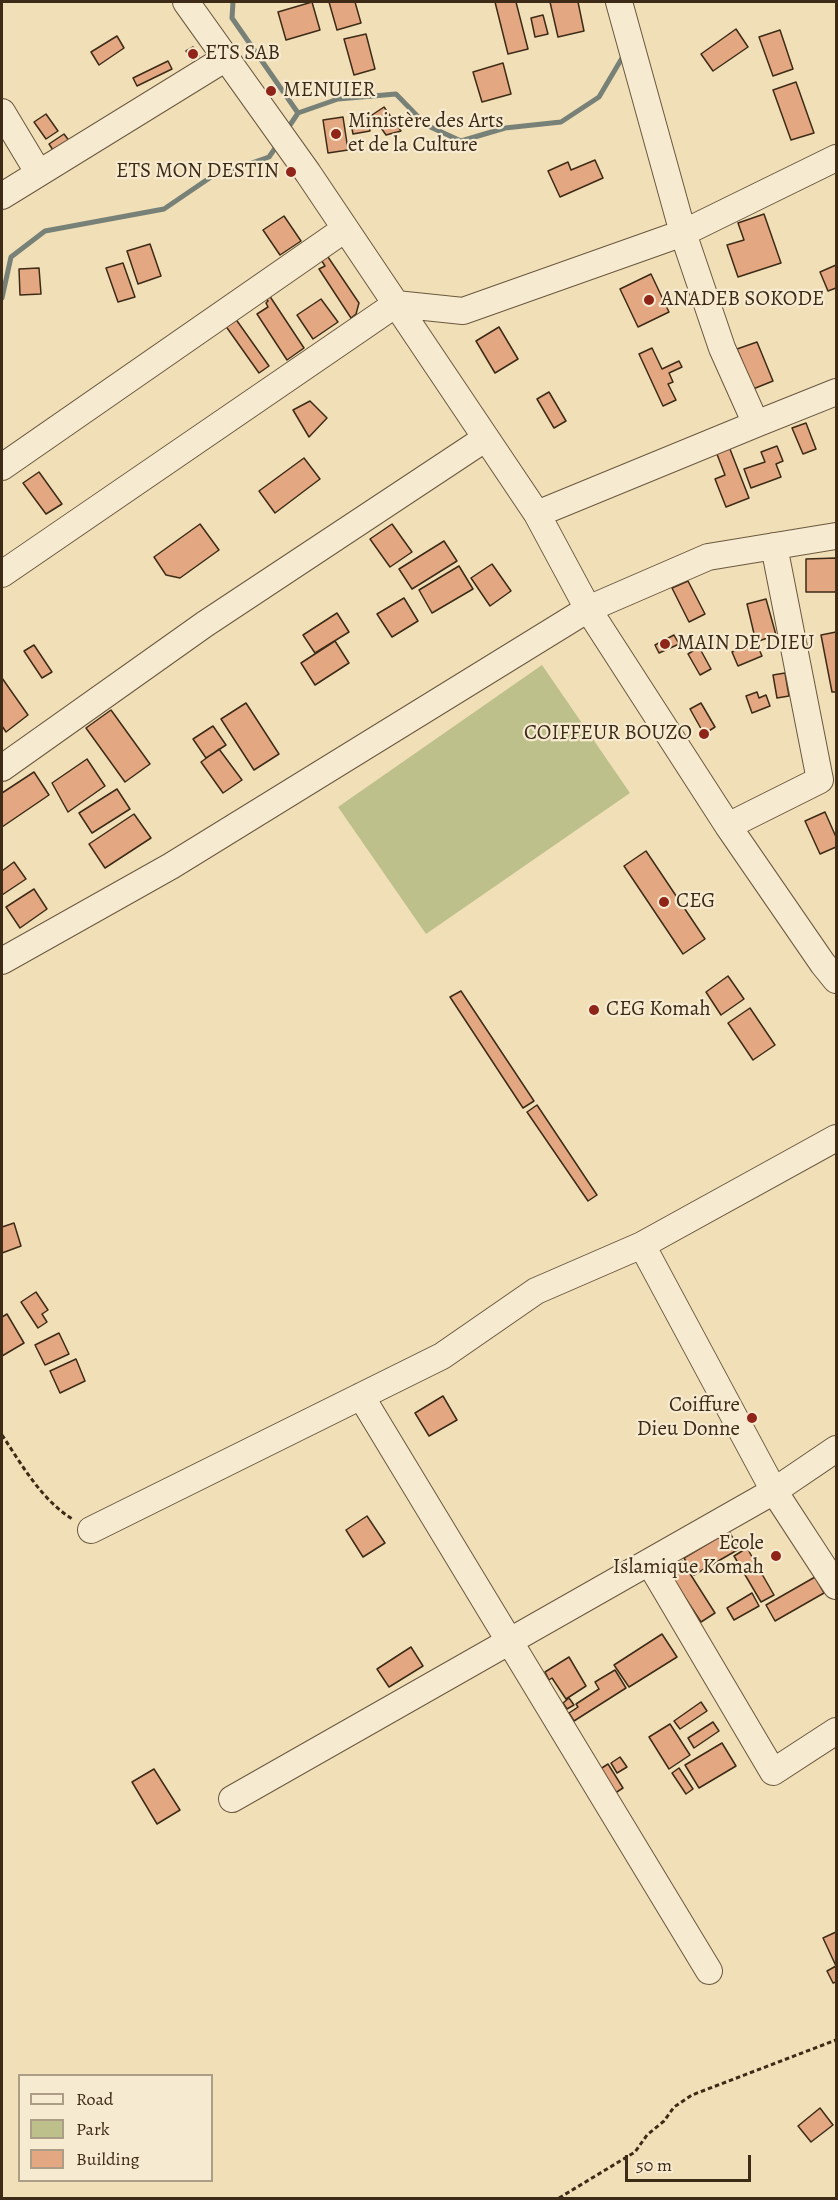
<!DOCTYPE html>
<meta charset="utf-8">
<style>
body{margin:0}
#map{position:relative;width:838px;height:2200px;overflow:hidden;background:#f1dfb7;font-family:Alegreya,serif}
canvas{display:block}
.frame{position:absolute;inset:0;border:3px solid #3d2b17;pointer-events:none}
.legend{position:absolute;left:18px;top:2074px;width:195px;height:108px;box-sizing:border-box;background:#f6ead0;border:2px solid #ac9e86;margin:0;padding:8px 10px;list-style:none;font-size:18px;color:#3d2b17}
.legend li{display:flex;align-items:center;gap:12px;height:30px}
.legend b{width:30px;border:2px solid #ac9e86}
.scale{position:absolute;left:625px;top:2155px;width:126px;height:27px;box-sizing:border-box;border:3px solid #3d2b17;border-top:0;padding-left:8px;font-size:18px;line-height:21px;white-space:nowrap;color:#3d2b17;-webkit-text-stroke:4px #f6ead0;paint-order:stroke}
</style>
<div id="map">
<canvas width="838" height="2200"></canvas>
<div class="frame"></div>
<ul class="legend">
<li><b style="height:8px;background:#f6ead0"></b>Road</li>
<li><b style="height:16px;background:#bec08b"></b>Park</li>
<li><b style="height:16px;background:#e3a882"></b>Building</li>
</ul>
<div class="scale">50 m</div>
</div>
<script>
const g = document.querySelector('canvas').getContext('2d');
g.lineJoin = 'round';
function fill(path, color) {
  g.fillStyle = color;
  g.fill(path, 'evenodd');
}
function stroke(path, color, width, dash) {
  g.strokeStyle = color;
  g.lineWidth = width;
  g.lineCap = dash ? 'butt' : 'round';
  g.setLineDash(dash || []);
  g.stroke(path);
}
function drawText(font, color, halo, rows, align = 'center') {
  g.font = font + ' Alegreya,serif';
  g.lineWidth = 4.5;
  g.setLineDash([]);
  g.textBaseline = 'middle';
  g.strokeStyle = halo;
  g.fillStyle = color;
  for (const [text, x, y, turn = 0] of rows) {
    g.save();
    g.translate(x, y);
    g.rotate((+turn || 0) * Math.PI / 180);
    g.textAlign = isNaN(turn) ? turn : align;
    if (halo) g.strokeText(text, 0, 0);
    g.fillText(text, 0, 0);
    g.restore();
  }
}
fill(new Path2D(`
 M542 665 630 793 426 934 338 807Z`), '#bec08b');
stroke(new Path2D(`
 M233 2 232 18 298 113 286 131
 M298 113 338 99 396 94 426 125 461 141 505 128 561 122 599 97 625 53
 M2 298 11 257 45 231 164 209 211 177 269 157 278 144`), '#778177', 5);
const building = new Path2D(`
 M312 2 320 30 286 40 278 12Z
 M329 2H355L361 23 337 30Z
 M495 2H516L528 49 508 54Z
 M550 2H578L584 31 558 37Z
 M543 15 548 34 535 37 531 18Z
 M736 29 748 47 713 71 701 54Z
 M780 30 793 69 773 76 759 37Z
 M366 34 375 69 354 75 344 39Z
 M117 36 124 48 99 65 91 52Z
 M193 47 199 56 192 60 186 51Z
 M168 61 172 69 137 86 133 78Z
 M503 63 511 94 482 102 473 72Z
 M796 82 814 133 791 140 773 90Z
 M384 107 401 131 386 135 372 115Z
 M46 114 58 131 46 139 34 122Z
 M367 115 370 131 353 134 350 118Z
 M343 117 348 150 328 153 323 120Z
 M64 134 70 142 55 153 49 144Z
 M595 160 603 178 560 197 548 171 568 162 571 170Z
 M764 214 781 263 738 277 727 245 744 240 738 223Z
 M284 216 301 241 280 255 263 230Z
 M150 244 161 276 138 284 127 251Z
 M326 254 359 303 356 314 351 318 319 269 325 266 320 258Z
 M123 263 135 297 118 302 106 268Z
 M836 265V288L828 291 820 272Z
 M39 268 41 294 20 295 19 269Z
 M651 274 669 312 638 327 620 289Z
 M269 295 304 348 287 360 257 314 268 307 266 303 268 301 266 298Z
 M321 299 338 322 313 339 297 315Z
 M235 318 269 366 259 373 225 325Z
 M499 327 518 359 495 373 476 341Z
 M757 342 773 381 753 389 737 349Z
 M652 348 662 369 679 361 682 367 669 373 673 382 668 384 676 400 663 406 639 354Z
 M549 392 566 421 554 428 537 399Z
 M310 401 327 418 309 437 293 410Z
 M806 423 816 449 803 454 792 428Z
 M728 444 749 498 726 507 715 479 725 475 715 449Z
 M777 446 783 461 776 464 781 477 751 488 744 469 765 462 761 452Z
 M304 458 320 479 275 513 259 491Z
 M39 472 62 504 46 514 23 483Z
 M200 524 219 550 180 578 166 575 154 557Z
 M392 524 412 552 390 567 370 539Z
 M444 541 457 561 412 589 399 569Z
 M836 558V592H806V559Z
 M492 564 511 591 490 606 471 578Z
 M459 566 473 589 432 613 419 590Z
 M688 581 705 614 689 622 672 588Z
 M404 598 418 621 392 637 377 614Z
 M766 599 776 635 756 642 747 604Z
 M337 613 349 632 315 653 303 635Z
 M836 632V692H832L821 635Z
 M674 635 679 644 659 653 655 645Z
 M335 641 349 663 315 685 301 663Z
 M756 642 762 656 738 666 732 652Z
 M34 645 52 672 42 678 24 651Z
 M699 647 711 669 700 675 688 654Z
 M785 673 789 696 777 698 773 675Z
 M2 678 28 715 6 732 2 726Z
 M757 692 759 698 766 695 770 706 752 713 746 696Z
 M246 703 279 754 254 770 221 719Z
 M701 703 715 727 704 734 690 709Z
 M111 710 150 764 125 782 86 728Z
 M213 726 226 745 206 758 193 739Z
 M219 749 242 780 223 793 201 762Z
 M87 759 105 786 68 812 52 783Z
 M34 772 49 795 2 827V793Z
 M117 789 130 809 92 833 79 813Z
 M825 812 836 837V847L820 854 805 821Z
 M134 814 151 838 105 868 89 844Z
 M646 851 705 939 683 954 624 866Z
 M14 862 26 879 2 895V871Z
 M34 889 47 909 20 928 6 907Z
 M728 976 744 999 721 1015 706 992Z
 M461 991 534 1101 523 1108 450 997Z
 M750 1008 775 1045 753 1060 728 1023Z
 M537 1105 597 1195 588 1201 527 1112Z
 M14 1223 21 1246 2 1253V1227Z
 M36 1292 48 1310 42 1314 47 1322 38 1328 21 1302Z
 M7 1314 24 1343 2 1356V1317Z
 M59 1333 69 1354 45 1365 35 1345Z
 M76 1359 85 1381 60 1393 50 1371Z
 M443 1396 457 1420 429 1436 415 1413Z
 M367 1516 385 1543 363 1557 346 1530Z
 M729 1531 739 1549 694 1575 684 1558Z
 M747 1548 774 1595 761 1602 734 1556Z
 M682 1561 715 1613 701 1622 667 1570Z
 M815 1577 824 1593 775 1621 766 1605Z
 M752 1593 759 1606 734 1620 727 1608Z
 M662 1634 677 1657 629 1687 614 1665Z
 M411 1647 423 1666 389 1687 377 1669Z
 M569 1657 586 1686 566 1699 552 1678 549 1680 545 1672Z
 M615 1670 626 1688 574 1721 569 1713 578 1707 576 1704 599 1689 595 1682Z
 M569 1698 574 1705 567 1709 563 1703Z
 M701 1702 707 1711 680 1729 674 1721Z
 M713 1722 719 1731 694 1748 688 1738Z
 M670 1724 690 1755 669 1769 649 1737Z
 M722 1743 736 1766 699 1788 685 1765Z
 M620 1757 627 1767 617 1773 611 1763Z
 M608 1764 623 1788 609 1797 594 1773Z
 M679 1768 693 1789 686 1794 672 1773Z
 M154 1769 180 1810 157 1824 132 1782Z
 M836 1932V1982L833 1983 827 1971 836 1966 823 1938Z
 M820 2108 833 2125 811 2142 798 2126Z`);
fill(building, '#e3a882');
stroke(building, '#3d2b17', 1.5);
const minor = new Path2D(`
 M186 2 308 173 537 514 588 609 728 826 823 964 836 980
 M2 112 38 172
 M2 196 226 58
 M756 424 836 392
 M2 467 345 229
 M537 514 756 424 722 348 683 233 619 2
 M2 574 396 304 463 311 683 233 836 158
 M2 768 205 624 486 438
 M728 826 820 780 774 546
 M2 961 171 866 588 609 708 557 836 536
 M642 1245 774 1491 836 1586
 M361 1396 709 1971
 M91 1530 442 1356 536 1291 642 1245 836 1138
 M649 1562 773 1772 836 1731
 M232 1799 774 1491 836 1449`);
stroke(minor, '#6a583f', 28);
stroke(new Path2D(`
 M2 1435C22 1465 42 1501 74 1520
 M559 2198 635 2152 647 2135 664 2121 674 2107 692 2095 836 2040`), '#3d2b17', 3, [4.5, 3]);
stroke(minor, '#f6ead0', 26);
for (const [x, y, r, color] of [
 [193,54,6,"#8f2418"],
 [271,91,6,"#8f2418"],
 [336,134,6,"#8f2418"],
 [291,172,6,"#8f2418"],
 [649,300,6,"#8f2418"],
 [665,644,6,"#8f2418"],
 [704,734,6,"#8f2418"],
 [664,902,6,"#8f2418"],
 [594,1010,6,"#8f2418"],
 [752,1418,6,"#8f2418"],
 [776,1556,6,"#8f2418"]
]) {
  const dot = new Path2D();
  dot.arc(x, y, r, 0, 2 * Math.PI);
  g.fillStyle = color;
  g.fill(dot);
  stroke(dot, '#f6ead0', 2);
}
drawText('21px', '#3d2b17', '#f6ead0', [
 ["ETS SAB",205,54],
 ["MENUIER",283,91],
 ["Ministère des Arts",348,122],
 ["et de la Culture",348,146],
 ["ETS MON DESTIN",279,172,"right"],
 ["ANADEB SOKODE",661,300],
 ["MAIN DE DIEU",677,644],
 ["COIFFEUR BOUZO",692,734,"right"],
 ["CEG",676,902],
 ["CEG Komah",606,1010],
 ["Coiffure",740,1406,"right"],
 ["Dieu Donne",740,1430,"right"],
 ["Ecole",764,1544,"right"],
 ["Islamique Komah",764,1568,"right"]
], 'left');
</script>
